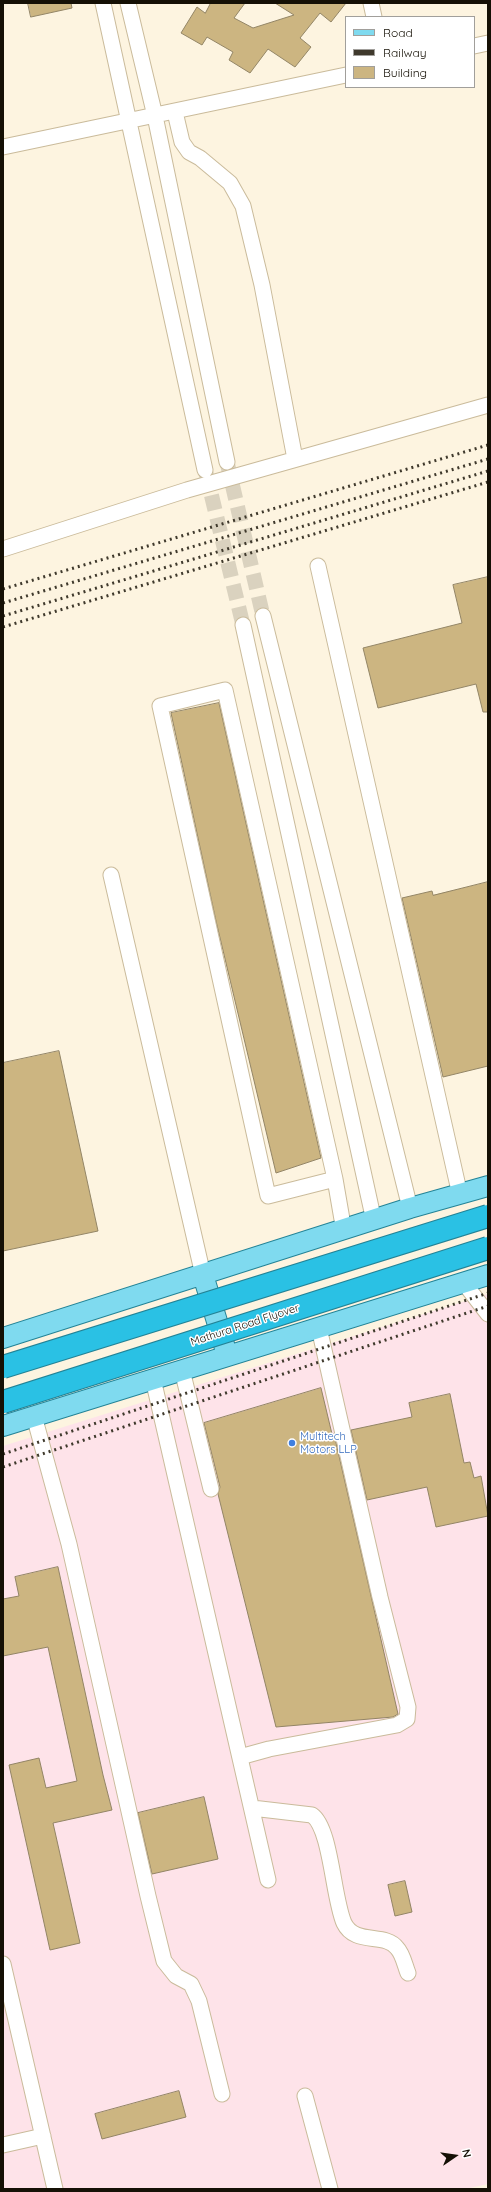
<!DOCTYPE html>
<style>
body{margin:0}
#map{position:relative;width:491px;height:2192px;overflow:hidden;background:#fdf4e0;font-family:Quicksand,sans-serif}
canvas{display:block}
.frame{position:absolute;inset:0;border:4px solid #151005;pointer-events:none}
.legend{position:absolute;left:345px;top:16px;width:130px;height:72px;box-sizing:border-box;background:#fff;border:1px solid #a19f9b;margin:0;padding:5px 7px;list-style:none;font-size:12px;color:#151005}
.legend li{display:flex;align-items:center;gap:8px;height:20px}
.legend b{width:20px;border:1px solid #a19f9b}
.north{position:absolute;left:435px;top:2136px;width:40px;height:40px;-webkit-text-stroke:3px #fff;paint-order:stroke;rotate:77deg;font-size:11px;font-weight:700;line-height:16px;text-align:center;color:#151005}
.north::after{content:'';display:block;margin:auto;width:14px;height:18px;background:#151005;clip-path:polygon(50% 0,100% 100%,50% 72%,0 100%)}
</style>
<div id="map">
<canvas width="491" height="2192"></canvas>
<div class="frame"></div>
<ul class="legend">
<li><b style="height:5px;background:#7fdaef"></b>Road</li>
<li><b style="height:5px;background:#3f392c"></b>Railway</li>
<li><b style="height:11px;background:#ccb581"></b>Building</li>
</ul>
<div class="north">N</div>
</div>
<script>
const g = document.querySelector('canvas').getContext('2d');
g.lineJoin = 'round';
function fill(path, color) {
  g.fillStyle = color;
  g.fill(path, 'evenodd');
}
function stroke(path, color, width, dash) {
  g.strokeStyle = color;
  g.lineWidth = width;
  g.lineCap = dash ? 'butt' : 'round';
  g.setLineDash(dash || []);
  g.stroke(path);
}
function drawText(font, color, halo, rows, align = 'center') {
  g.font = font + ' Quicksand,sans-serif';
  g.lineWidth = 3;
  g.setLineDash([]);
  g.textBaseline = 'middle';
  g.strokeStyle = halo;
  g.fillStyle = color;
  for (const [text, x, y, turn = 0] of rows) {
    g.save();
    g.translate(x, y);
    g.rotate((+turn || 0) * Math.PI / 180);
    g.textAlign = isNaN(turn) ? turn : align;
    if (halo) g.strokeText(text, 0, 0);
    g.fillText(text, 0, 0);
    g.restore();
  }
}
fill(new Path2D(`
 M488 1294V2184L465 2189H3V1446Z`), '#fee3e9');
const building = new Path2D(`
 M28 3H71L72 8 31 17Z
 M211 3H245L234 18 253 28 294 15 275 3H346L331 22 320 13 300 38 311 47 295 67 268 49 250 73 229 60 233 52 207 37 202 45 181 33 197 7 205 13Z
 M488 577V712H483L476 684 378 708 363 648 462 623 453 585Z
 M219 703 321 1158 276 1173 216 921 171 713Z
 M488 882V1066L443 1077 402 898 432 891 433 895Z
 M59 1051 98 1231 3 1251V1063Z
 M321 1388 332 1434H334L398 1714 393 1717 276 1727 218 1494 220 1487 204 1423Z
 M450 1394 464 1463 470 1462 474 1478 481 1476 488 1516 436 1527 427 1487 367 1500 351 1430 412 1417 409 1403Z
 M58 1567 103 1775 112 1810 53 1823 80 1943 50 1950 9 1765 39 1758 46 1788 77 1781 48 1647 3 1656V1599L19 1596 15 1577Z
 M204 1797 218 1859 152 1874 138 1813Z
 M405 1881 412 1912 395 1916 388 1885Z
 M179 2091 186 2117 102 2139 95 2114Z`);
fill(building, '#ccb581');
stroke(building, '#938566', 1);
stroke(new Path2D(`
 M227 462 263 616
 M206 473 243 625`), '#dad2bf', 15, [15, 8]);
const minor = new Path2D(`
 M103 3 205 470
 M128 3 155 116 227 462
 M371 3 374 17
 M474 46 488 43
 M175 112 182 142 189 152 200 158 230 183 243 206 262 285 295 459
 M3 147 346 75
 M3 549 187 490 488 405
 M318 566 460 1195
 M263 616 410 1208
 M243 625 374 1221
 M111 875 203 1275
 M335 1179 225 690 160 706 268 1196 335 1179 344 1231
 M464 1283 488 1314
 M182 1370 211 1489
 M153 1379 268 1880
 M34 1416 69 1544 148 1896 164 1961 176 1976 191 1984 199 2001 222 2094
 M240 1757 269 1749 397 1725 407 1719 408 1707 380 1597 319 1328
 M252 1808 312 1815C331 1828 333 1898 344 1923 355 1946 385 1932 397 1948 403 1954 405 1966 408 1973
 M3 1964 55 2189
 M305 2096 330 2189
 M3 2145 43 2136`);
const major = new Path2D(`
 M203 1275 225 1348
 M3 1338 410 1208 488 1186
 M3 1426 488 1275`);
stroke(minor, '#cabb9b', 17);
stroke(major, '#238396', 22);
stroke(minor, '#fff', 15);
stroke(major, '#7fdaef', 20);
stroke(new Path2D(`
 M3 589 488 445
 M3 603 488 459
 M3 616 488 471
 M3 627 488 482
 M3 1454 488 1293
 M3 1467 488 1306`), '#3f392c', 3, [2, 4]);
const highwayBridge = new Path2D(`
 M3 1367 488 1216
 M3 1402 488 1248`);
stroke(highwayBridge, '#238396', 24, []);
stroke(highwayBridge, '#2ac1e4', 22);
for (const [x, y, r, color] of [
 [292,1443,4,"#3f7fe0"]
]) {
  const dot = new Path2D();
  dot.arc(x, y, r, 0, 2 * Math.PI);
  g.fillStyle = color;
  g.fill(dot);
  stroke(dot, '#fff', 1.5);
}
drawText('11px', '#151005', '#fff', [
 ["Mathura Road Flyover",245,1325,-18]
]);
drawText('11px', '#366cbe', '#fff', [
 ["Multitech",300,1437],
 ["Motors LLP",300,1450]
], 'left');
</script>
